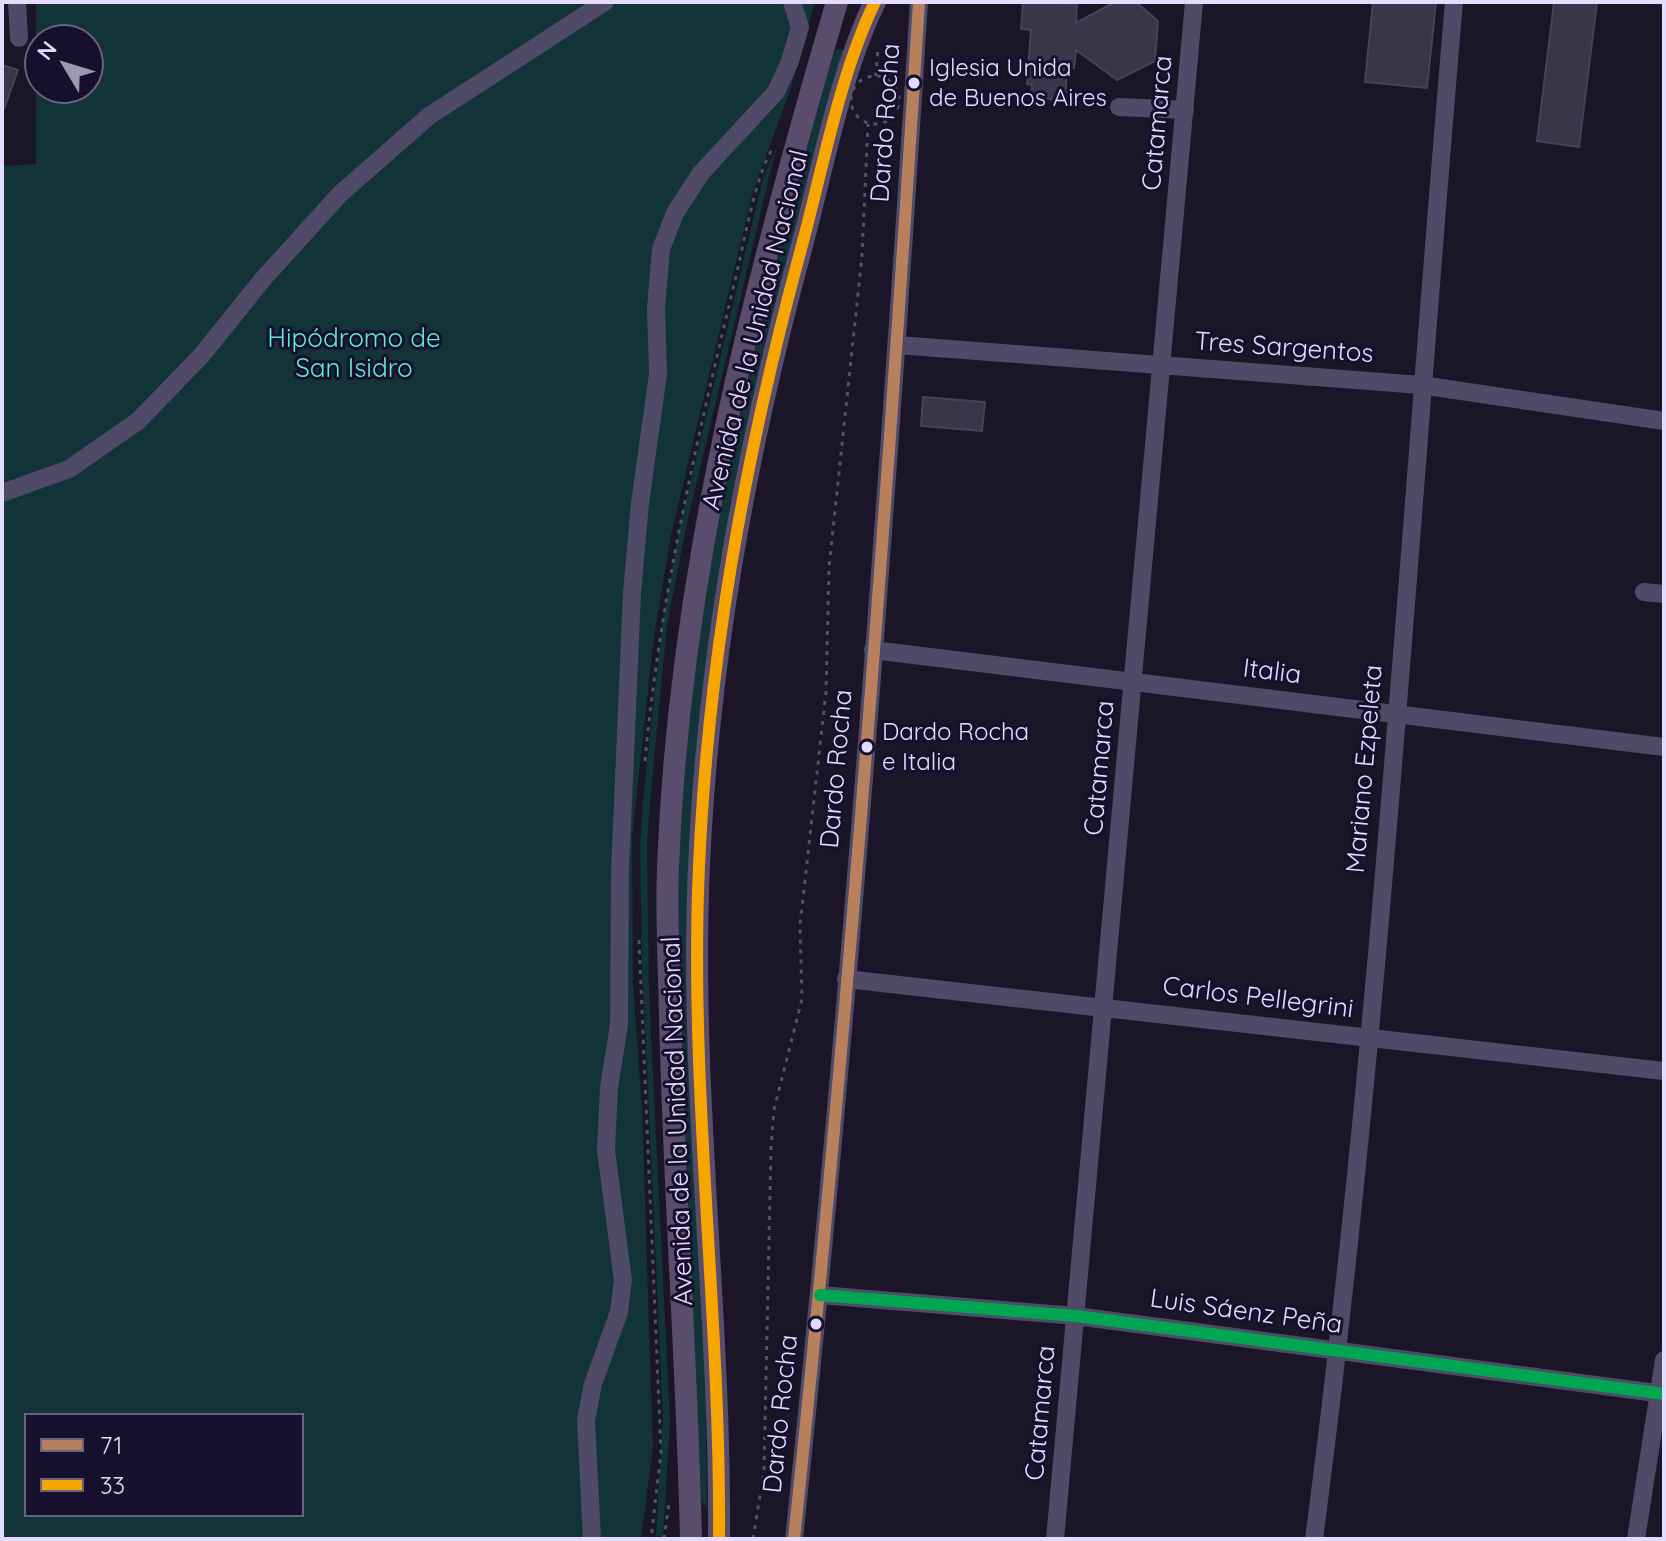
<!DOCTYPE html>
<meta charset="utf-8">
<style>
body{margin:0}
#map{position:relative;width:1666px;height:1541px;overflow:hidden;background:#1a1627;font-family:Quicksand,sans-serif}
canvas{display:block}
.frame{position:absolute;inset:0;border:4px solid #e3dcff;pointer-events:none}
.legend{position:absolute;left:24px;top:1413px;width:280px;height:104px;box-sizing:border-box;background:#170f2e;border:2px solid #696182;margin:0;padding:10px 14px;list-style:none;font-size:24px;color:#e3dcff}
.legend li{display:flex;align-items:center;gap:16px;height:40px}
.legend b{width:40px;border:2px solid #696182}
.north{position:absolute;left:24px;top:24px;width:80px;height:80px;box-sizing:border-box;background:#170f2e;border:2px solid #696182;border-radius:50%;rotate:308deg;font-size:22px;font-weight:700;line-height:32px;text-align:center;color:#e3dcff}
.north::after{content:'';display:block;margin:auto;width:28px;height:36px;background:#9d97b3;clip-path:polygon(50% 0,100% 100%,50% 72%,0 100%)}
</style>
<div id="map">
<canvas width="1666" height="1541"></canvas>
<div class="frame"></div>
<ul class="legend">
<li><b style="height:10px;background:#b6815c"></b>71</li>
<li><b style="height:10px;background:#f7a600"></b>33</li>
</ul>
<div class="north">N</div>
</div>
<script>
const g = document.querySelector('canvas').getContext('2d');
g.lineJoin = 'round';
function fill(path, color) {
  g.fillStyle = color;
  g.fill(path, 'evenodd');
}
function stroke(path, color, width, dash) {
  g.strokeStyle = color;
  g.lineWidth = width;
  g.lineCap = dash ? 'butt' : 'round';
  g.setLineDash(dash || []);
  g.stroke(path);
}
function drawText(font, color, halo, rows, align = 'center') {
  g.font = font + ' Quicksand,sans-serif';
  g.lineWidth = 6;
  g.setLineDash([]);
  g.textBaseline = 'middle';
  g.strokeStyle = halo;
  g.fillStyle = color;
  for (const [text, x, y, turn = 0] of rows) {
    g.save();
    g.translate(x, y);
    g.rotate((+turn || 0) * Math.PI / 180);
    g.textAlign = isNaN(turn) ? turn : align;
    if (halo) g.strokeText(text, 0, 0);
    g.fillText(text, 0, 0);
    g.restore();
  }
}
fill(new Path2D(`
 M36 2H815L790 91 753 191 671 535 654 636 632 837 633 984 642 1107 653 1447 641 1539H2V166L36 164ZM40 40H88V88H40ZM26 1415H302V1515H26Z
 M836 49 846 50 767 354 720 565 698 766 707 1509 701 1501C693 1275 665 1039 680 813 696 562 761 318 826 75Z
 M776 148 686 528 667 625 651 792 647 845 649 993 670 1421 663 1537 656 1536 663 1420 642 960 640 845 644 791 662 626 680 526 763 178Z`), '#123337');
const building = new Path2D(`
 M1023 2 1077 4 1076 23 1115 2H1136L1158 21 1155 61 1117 80 1076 50 1074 68H1067L1065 100 1031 98 1032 85 1027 84 1031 30 1021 29Z
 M1373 2H1436L1427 88 1365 82Z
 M1554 2H1597L1579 147 1537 141Z
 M2 65 18 70 4 109 2 108Z
 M923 397 985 402 982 431 921 426Z`);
fill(building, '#3a3548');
stroke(building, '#47415a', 2);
stroke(new Path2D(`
 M851 100a24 24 0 1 1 48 0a24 24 0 1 1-48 0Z
 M876 76 878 48
 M645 761C660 596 698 436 736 276 743 247 757 168 774 147
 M639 940 661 1452 651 1539
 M664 1539 669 1503
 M753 1539 764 1471 771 1147 774 1110 802 999 800 925 826 692 829 567 862 256 868 124`), '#485769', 3, [4, 6]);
stroke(new Path2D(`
 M17 2 19 38
 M1119 107 1185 110
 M898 345 1421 385 1664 421
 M2 493 69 469 138 421 201 356 263 279 340 194 429 116 605 2
 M1644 592 1664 594
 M873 650 1664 747
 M846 979 1664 1071
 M820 1295 1076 1316 1664 1394
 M592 1539 586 1420 593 1384 619 1312 623 1280 606 1151 609 1087 619 1025 620 871 632 593 640 503 658 374 656 308 661 249 675 213 701 173 776 92 790 61 800 27 792 2
 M794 1539C848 1028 887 515 919 2
 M1055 1539 1194 2
 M1314 1539C1381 1029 1410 514 1454 2
 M1636 1539 1664 1360`), '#4e4a68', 18);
stroke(new Path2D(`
 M691 1539C687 1364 674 1190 670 1015 669 966 666 916 668 867 679 571 754 284 837 2
 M719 1539C721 1315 689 1090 699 866 708 657 746 451 801 249 822 172 840 73 875 2`), '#594c6c', 22);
stroke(new Path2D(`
 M794 1539C848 1028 887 515 919 2`), '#b6815c', 12);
stroke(new Path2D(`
 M719 1539C721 1315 689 1090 699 866 708 657 746 451 801 249 822 172 840 73 875 2`), '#f7a600', 12);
stroke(new Path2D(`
 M820 1295 1076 1316 1664 1394`), '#00a651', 12);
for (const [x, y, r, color] of [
 [914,83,7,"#e3dcff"],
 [867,747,7,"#e3dcff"],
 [816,1324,7,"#e3dcff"]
]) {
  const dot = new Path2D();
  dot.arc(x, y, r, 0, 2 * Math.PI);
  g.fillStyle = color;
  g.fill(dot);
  stroke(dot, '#170f2e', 3);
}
drawText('24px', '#e3dcff', '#170f2e', [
 ["Iglesia Unida",929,69],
 ["de Buenos Aires",929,99],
 ["Dardo Rocha",882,733],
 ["e Italia",882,763]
], 'left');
drawText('26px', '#e3dcff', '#170f2e', [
 ["Dardo Rocha",886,123,-86],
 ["Catamarca",1158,123,-85],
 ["Avenida de la Unidad Nacional",756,330,-76],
 ["Tres Sargentos",1284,348,4],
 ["Italia",1272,672,7],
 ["Catamarca",1100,768,-85],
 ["Dardo Rocha",837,769,-85],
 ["Mariano Ezpeleta",1365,769,-85],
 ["Carlos Pellegrini",1258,998,7],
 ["Avenida de la Unidad Nacional",678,1121,-92],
 ["Luis Sáenz Peña",1246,1312,8],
 ["Catamarca",1041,1413,-85],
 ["Dardo Rocha",781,1414,-84]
]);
drawText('26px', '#5aedd5', '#170f2e', [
 ["Hipódromo de",354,339],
 ["San Isidro",354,369]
]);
</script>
